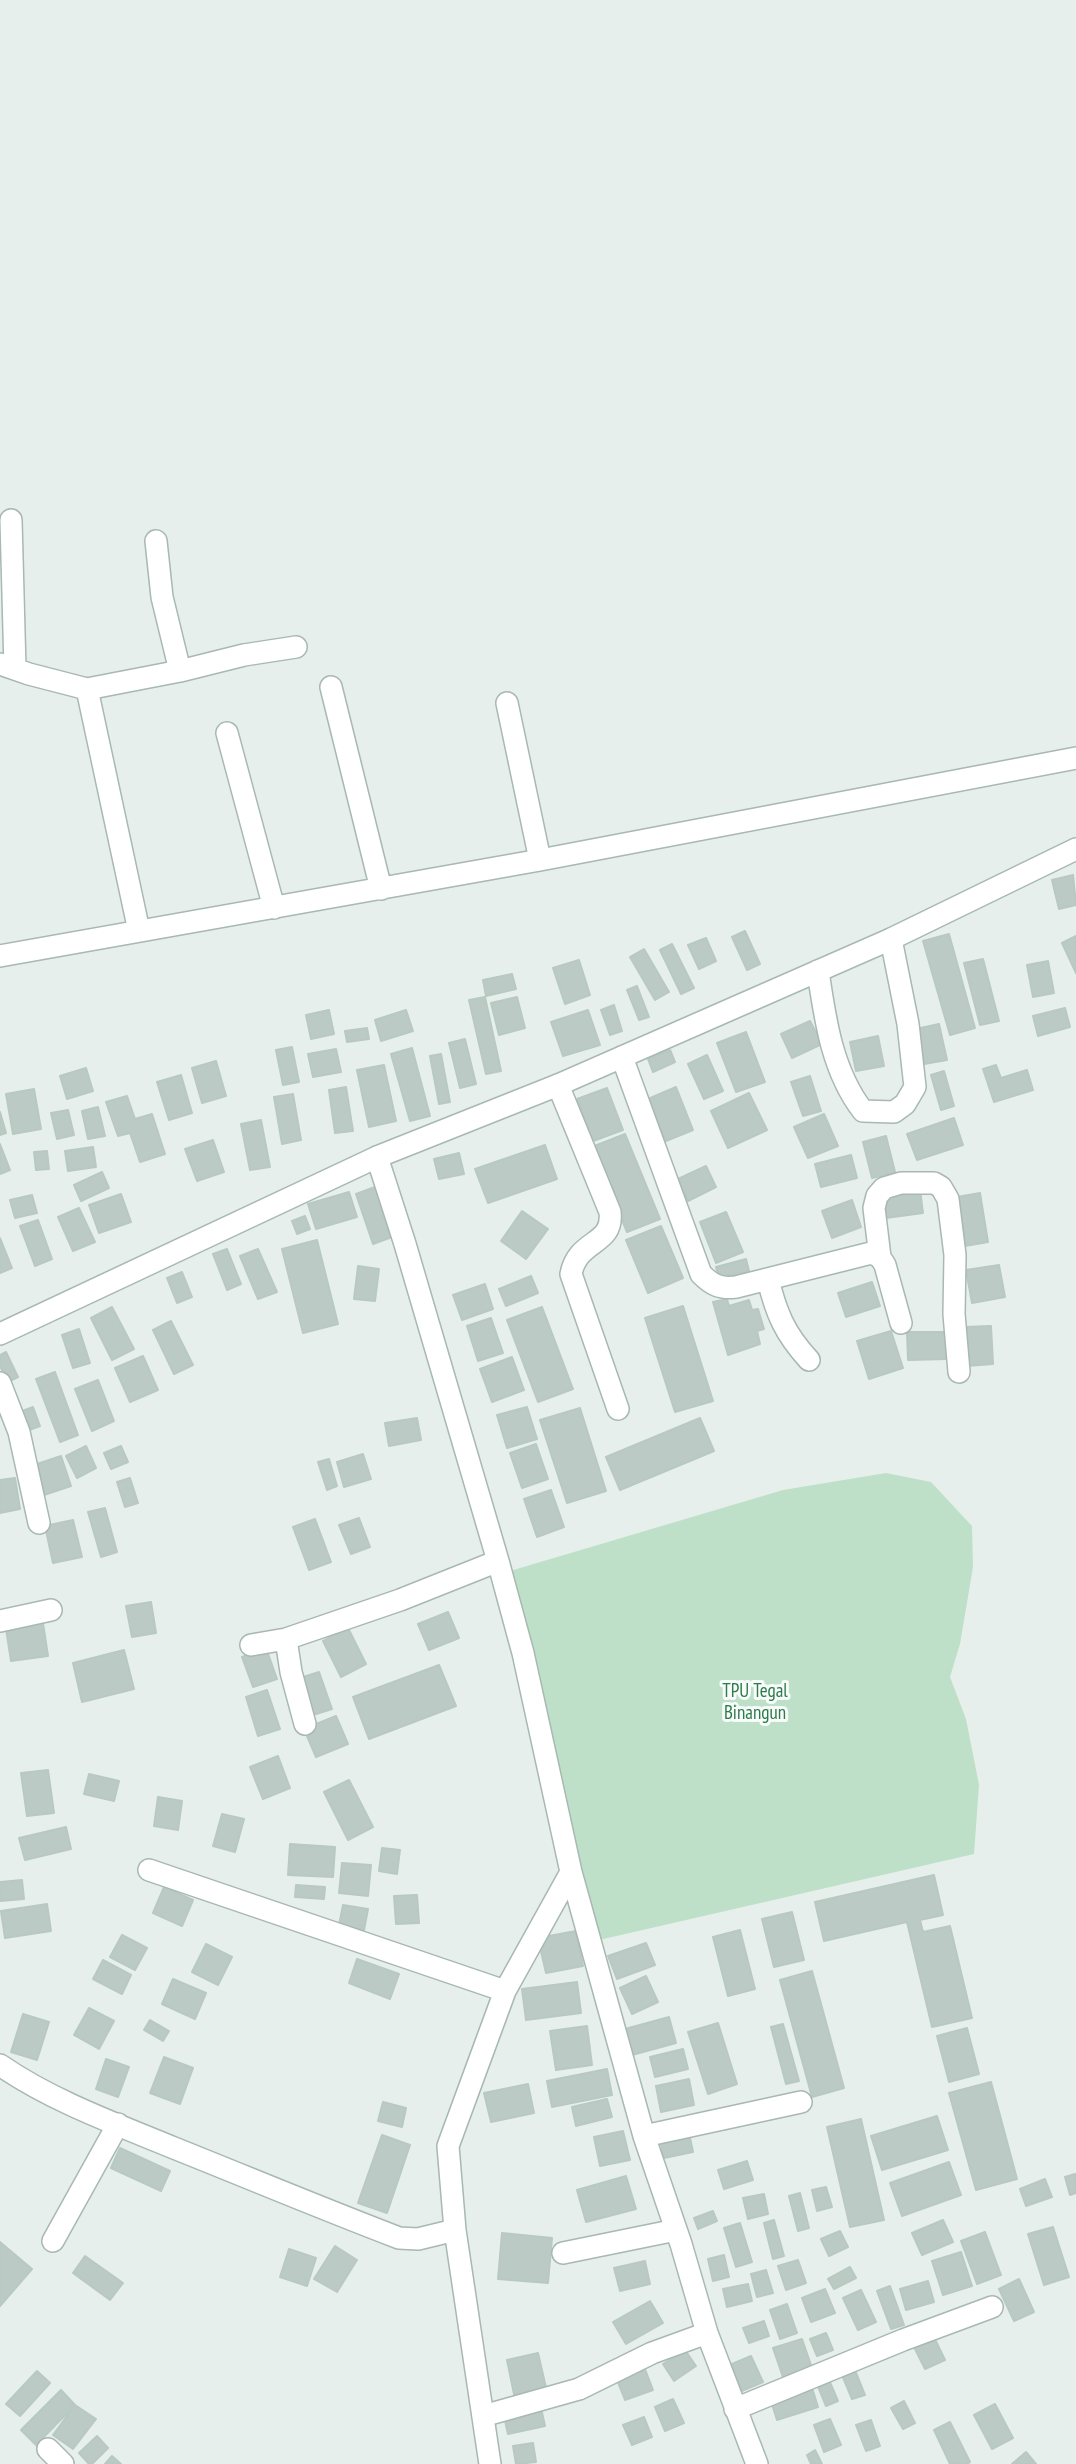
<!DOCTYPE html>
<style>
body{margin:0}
canvas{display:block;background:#e6efeb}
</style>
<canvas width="1076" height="2464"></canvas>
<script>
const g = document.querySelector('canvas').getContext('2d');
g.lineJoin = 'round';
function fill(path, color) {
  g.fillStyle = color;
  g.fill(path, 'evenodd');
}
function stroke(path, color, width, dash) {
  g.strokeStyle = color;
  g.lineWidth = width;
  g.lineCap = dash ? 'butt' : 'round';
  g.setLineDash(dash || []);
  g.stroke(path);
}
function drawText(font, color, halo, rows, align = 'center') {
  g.font = font + ' "PT Sans Narrow",sans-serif';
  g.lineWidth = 6;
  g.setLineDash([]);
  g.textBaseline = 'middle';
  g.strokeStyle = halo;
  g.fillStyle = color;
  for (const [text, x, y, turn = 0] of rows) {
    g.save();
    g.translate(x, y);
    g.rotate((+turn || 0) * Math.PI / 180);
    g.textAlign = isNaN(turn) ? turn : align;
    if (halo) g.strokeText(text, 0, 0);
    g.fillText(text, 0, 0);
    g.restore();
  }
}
fill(new Path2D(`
 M886 1473 931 1482 972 1526 973 1567 960 1644 950 1677 966 1719 979 1785 974 1854 599 1940 510 1571 783 1490Z`), '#bfe0c8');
const building = new Path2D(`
 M1073 875 1076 905 1059 909 1052 880Z
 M745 931 760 964 747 970 732 937Z
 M949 934 975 1028 950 1035 923 941Z
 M1076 936V973L1062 943Z
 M706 938 716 961 699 969 688 945Z
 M672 944 694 988 681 994 660 950Z
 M644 949 669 992 655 1000 630 957Z
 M983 959 999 1021 980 1025 964 963Z
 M579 960 590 995 565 1004 553 968Z
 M1048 961 1054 993 1033 997 1027 965Z
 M512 974 516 989 486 996 483 980Z
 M637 986 649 1017 639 1020 627 990Z
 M485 997 501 1071 486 1074 469 1000Z
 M517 997 525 1028 499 1035 491 1003Z
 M614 1005 622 1031 610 1035 601 1010Z
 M1065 1008 1070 1027 1038 1036 1033 1016Z
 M329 1010 334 1034 311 1039 306 1015Z
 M406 1010 413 1031 381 1041 375 1020Z
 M588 1010 600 1045 563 1056 551 1022Z
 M810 1021 822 1044 792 1058 781 1034Z
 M939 1024 947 1060 924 1064 916 1029Z
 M367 1028 369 1039 347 1042 345 1031Z
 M746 1032 765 1082 736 1092 717 1043Z
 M878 1036 884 1066 856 1071 850 1042Z
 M465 1039 476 1084 460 1088 449 1043Z
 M292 1047 299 1082 283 1085 276 1050Z
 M412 1048 430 1116 410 1121 391 1054Z
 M336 1049 341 1072 313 1077 308 1054Z
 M670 1050 675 1062 653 1072 648 1059Z
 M441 1054 450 1102 439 1104 430 1056Z
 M707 1055 723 1091 704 1099 688 1064Z
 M216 1061 226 1096 202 1103 192 1068Z
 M384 1065 396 1121 369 1127 357 1070Z
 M996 1065 1001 1078 1027 1070 1033 1090 994 1102 983 1069Z
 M86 1068 93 1091 67 1099 60 1076Z
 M944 1071 954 1106 941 1110 931 1075Z
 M181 1075 192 1113 169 1120 157 1082Z
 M810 1076 821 1111 803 1116 791 1082Z
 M346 1087 353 1131 335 1133 329 1090Z
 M676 1087 693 1130 666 1141 648 1099Z
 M607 1088 623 1130 593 1141 577 1099Z
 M34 1089 41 1129 13 1134 6 1094Z
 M749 1093 767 1130 728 1148 711 1111Z
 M293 1094 301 1140 282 1144 274 1097Z
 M127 1096 135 1119 152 1114 165 1154 140 1162 130 1133 118 1136 106 1102Z
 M98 1107 105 1136 88 1139 82 1111Z
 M68 1110 74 1135 57 1139 51 1113Z
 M0 1112 6 1133 0 1135Z
 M824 1114 838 1146 808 1158 794 1127Z
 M954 1118 963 1145 917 1160 907 1134Z
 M261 1120 270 1167 250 1170 241 1124Z
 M625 1134 660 1219 627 1232 592 1147Z
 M886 1136 895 1172 872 1178 863 1142Z
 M213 1140 224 1172 197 1181 185 1149Z
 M0 1144 10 1170 0 1174Z
 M545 1145 557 1179 488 1203 475 1169Z
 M93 1147 96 1167 68 1171 65 1151Z
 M47 1151 49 1169 36 1170 34 1152Z
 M459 1153 464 1174 439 1179 434 1159Z
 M851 1155 857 1178 821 1187 815 1164Z
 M706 1166 716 1187 688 1201 678 1179Z
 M102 1172 109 1188 81 1201 74 1185Z
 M375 1187 392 1237 373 1244 356 1194Z
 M920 1189 923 1213 886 1218 883 1194Z
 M349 1192 357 1217 316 1229 308 1204Z
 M980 1193 988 1242 965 1246 957 1197Z
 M121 1194 131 1222 99 1233 89 1205Z
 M32 1195 37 1213 15 1218 10 1200Z
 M852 1200 861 1227 832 1238 822 1211Z
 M79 1208 95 1242 73 1251 58 1217Z
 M522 1211 548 1229 526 1259 501 1241Z
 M726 1212 743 1252 716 1263 700 1222Z
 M305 1216 310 1229 297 1234 292 1221Z
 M38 1220 52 1259 35 1266 20 1226Z
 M661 1226 683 1278 648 1293 626 1240Z
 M0 1238 12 1268 0 1273Z
 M317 1240 338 1324 303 1333 282 1249Z
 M227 1249 241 1284 227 1290 213 1254Z
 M258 1249 277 1292 258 1299 240 1256Z
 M746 1259 749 1271 719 1278 716 1267Z
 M999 1265 1005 1297 972 1303 966 1270Z
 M358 1266 379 1269 375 1301 354 1299Z
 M182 1272 192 1297 177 1303 167 1278Z
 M531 1276 538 1293 506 1306 499 1289Z
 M872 1282 880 1306 846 1317 838 1293Z
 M485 1284 493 1309 462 1320 453 1295Z
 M727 1299 729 1306 749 1300 752 1310 758 1309 764 1329 757 1331 760 1344 728 1355 713 1302Z
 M683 1306 713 1401 675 1412 645 1318Z
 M112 1307 134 1349 112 1360 91 1318Z
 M542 1307 573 1389 538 1402 507 1320Z
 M491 1318 503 1353 478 1361 467 1326Z
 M171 1321 193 1365 174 1374 153 1330Z
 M991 1326 993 1364 966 1366 964 1327Z
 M79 1329 90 1363 73 1368 62 1335Z
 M891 1331 903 1368 869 1379 857 1341Z
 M907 1332H946L947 1359 908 1360Z
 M6 1352 18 1377 8 1382 0 1366V1355Z
 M143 1356 158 1390 130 1402 115 1368Z
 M512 1357 524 1390 492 1402 480 1369Z
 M55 1372 78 1435 60 1442 36 1379Z
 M98 1380 114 1421 92 1431 75 1389Z
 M33 1407 40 1426 24 1432 17 1413Z
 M527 1407 537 1439 507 1448 497 1415Z
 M580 1408 606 1491 567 1503 540 1420Z
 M417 1418 421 1440 389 1446 385 1423Z
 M700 1418 714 1451 620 1490 606 1457Z
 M536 1444 548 1479 522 1488 510 1453Z
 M86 1446 96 1468 77 1478 66 1456Z
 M121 1446 128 1462 111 1469 104 1453Z
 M363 1454 371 1479 344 1487 337 1462Z
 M61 1456 71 1486 38 1497 28 1467Z
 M329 1459 337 1486 327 1490 318 1462Z
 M15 1478 20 1509 0 1513V1480Z
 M130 1478 138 1503 125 1507 117 1482Z
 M551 1490 564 1527 537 1537 524 1499Z
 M105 1508 117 1552 101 1557 88 1512Z
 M359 1518 370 1547 351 1554 339 1525Z
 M315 1519 331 1562 309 1570 293 1527Z
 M73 1520 82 1557 53 1563 45 1526Z
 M151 1602 156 1633 132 1637 126 1606Z
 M448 1612 459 1638 429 1650 418 1624Z
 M42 1617 48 1656 11 1661 5 1622Z
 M348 1628 366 1664 341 1677 323 1641Z
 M266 1648 277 1679 253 1687 242 1657Z
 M124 1650 134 1689 82 1702 73 1663Z
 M439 1665 456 1706 369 1739 353 1697Z
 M319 1672 332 1709 313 1715 300 1678Z
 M267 1690 280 1729 258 1736 246 1697Z
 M336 1716 348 1744 316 1757 304 1729Z
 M278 1756 290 1788 263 1799 250 1767Z
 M48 1770 54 1813 27 1816 21 1773Z
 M89 1774 119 1781 114 1801 84 1794Z
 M349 1780 373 1827 348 1840 324 1792Z
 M158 1797 182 1801 178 1830 154 1826Z
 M222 1814 244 1819 235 1852 213 1846Z
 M66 1827 71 1849 25 1860 19 1838Z
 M290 1844 335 1847 333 1877 288 1875Z
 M382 1848 400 1850 397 1874 379 1871Z
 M342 1863 371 1865 368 1896 339 1893Z
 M934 1875 943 1915 920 1920 923 1932 950 1926 972 2018 932 2027 907 1922 824 1941 815 1902Z
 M22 1880 24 1899 0 1901V1882Z
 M296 1885 325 1887 324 1899 295 1897Z
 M164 1887 193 1900 182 1926 153 1913Z
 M417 1895 419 1923 396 1924 394 1896Z
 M47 1904 51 1931 5 1938 1 1911Z
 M343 1905 368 1909 364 1930 339 1925Z
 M792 1912 804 1960 774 1967 762 1919Z
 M740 1930 755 1989 728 1996 713 1937Z
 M576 1931 583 1966 546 1973 538 1938Z
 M122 1935 147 1948 135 1970 110 1957Z
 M646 1943 655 1965 617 1979 608 1956Z
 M206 1944 232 1957 218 1985 192 1972Z
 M357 1959 399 1974 390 1999 349 1983Z
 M103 1960 131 1975 122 1994 93 1979Z
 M812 1971 844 2088 812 2097 780 1980Z
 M646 1976 658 2002 632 2014 620 1988Z
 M173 1979 206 1993 195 2019 162 2004Z
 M577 1982 581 2013 526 2020 522 1989Z
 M89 2008 114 2021 99 2049 74 2035Z
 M23 2014 49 2022 37 2060 11 2052Z
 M669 2017 676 2043 632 2055 625 2029Z
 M150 2020 169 2031 163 2041 144 2030Z
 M718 2023 737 2084 708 2094 688 2032Z
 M783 2024 799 2081 786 2084 771 2027Z
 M587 2026 592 2065 556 2070 550 2031Z
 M967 2028 979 2074 949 2082 937 2036Z
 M683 2049 688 2069 655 2077 650 2057Z
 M164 2057 193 2068 180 2104 150 2093Z
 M106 2059 129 2067 118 2097 96 2089Z
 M607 2069 612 2095 552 2107 547 2081Z
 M689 2079 694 2105 661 2112 656 2086Z
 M991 2082 1017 2179 976 2190 949 2093Z
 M528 2084 534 2113 491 2122 484 2093Z
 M607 2099 612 2117 576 2126 572 2107Z
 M383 2102 406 2108 402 2127 378 2121Z
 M937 2116 948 2150 882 2170 871 2136Z
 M861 2119 884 2220 850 2227 827 2127Z
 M623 2131 630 2160 600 2166 594 2137Z
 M689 2133 693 2152 664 2158 660 2139Z
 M382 2135 410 2145 387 2213 358 2203Z
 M120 2148 170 2171 161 2191 111 2168Z
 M747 2161 753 2180 724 2189 718 2170Z
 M949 2162 961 2195 902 2216 890 2183Z
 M1075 2174 1076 2193 1070 2195 1065 2177Z
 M626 2176 636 2209 586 2222 577 2190Z
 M1045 2179 1052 2197 1026 2206 1020 2189Z
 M826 2187 832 2207 817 2211 812 2190Z
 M800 2193 809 2228 798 2231 789 2196Z
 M764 2194 768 2214 748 2219 743 2198Z
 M713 2211 717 2221 698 2229 694 2218Z
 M774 2220 784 2256 773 2259 764 2223Z
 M943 2220 953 2242 922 2255 912 2233Z
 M740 2223 752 2262 736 2267 724 2228Z
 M1053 2227 1069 2277 1044 2285 1028 2234Z
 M840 2231 848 2247 829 2256 821 2239Z
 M985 2232 1001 2275 977 2284 961 2241Z
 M502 2233 552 2238 548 2283 498 2279Z
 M0 2242 32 2269 0 2306Z
 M335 2246 357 2260 337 2292 314 2279Z
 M289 2249 316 2258 307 2286 280 2277Z
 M961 2252 972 2286 943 2295 932 2261Z
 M724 2255 729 2277 713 2281 708 2259Z
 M85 2256 123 2283 110 2300 73 2273Z
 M798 2260 806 2283 786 2290 778 2266Z
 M645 2261 650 2284 620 2291 614 2268Z
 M850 2267 856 2278 834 2289 828 2279Z
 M766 2270 773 2293 757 2297 751 2274Z
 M1019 2279 1034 2312 1014 2321 999 2289Z
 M928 2281 934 2302 906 2310 900 2289Z
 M748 2284 752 2301 727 2307 723 2289Z
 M890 2286 904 2325 891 2329 877 2291Z
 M825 2289 835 2313 811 2322 802 2298Z
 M861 2290 876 2322 858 2330 843 2298Z
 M650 2301 663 2323 626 2344 613 2322Z
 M787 2304 797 2333 780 2339 770 2310Z
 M764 2321 769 2336 749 2343 743 2328Z
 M826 2333 833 2350 817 2356 810 2339Z
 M932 2333 945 2360 925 2369 912 2343Z
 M802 2339 813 2371 784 2380 773 2348Z
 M685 2350 696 2366 674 2381 663 2364Z
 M538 2353 547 2392 515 2399 507 2360Z
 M751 2356 763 2382 737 2393 725 2367Z
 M643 2364 653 2390 625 2400 615 2375Z
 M855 2370 865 2395 852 2399 842 2375Z
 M37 2371 50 2383 20 2416 6 2404Z
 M829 2380 838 2401 826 2406 817 2384Z
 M812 2388 818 2407 777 2420 771 2401Z
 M61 2390 75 2405 36 2445 21 2430Z
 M673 2399 684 2423 665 2431 655 2407Z
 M904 2401 915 2423 903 2429 891 2408Z
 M995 2404 1013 2438 992 2449 974 2415Z
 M75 2405 96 2419 73 2449 53 2435Z
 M541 2408 545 2426 508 2434 504 2416Z
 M644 2417 652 2437 632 2445 623 2425Z
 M830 2419 841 2445 824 2452 814 2425Z
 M871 2420 880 2446 866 2451 856 2425Z
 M950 2422 970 2462 967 2464H950L934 2430Z
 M97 2436 108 2448 92 2464H89L79 2453Z
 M533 2443 536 2462 516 2464 513 2446Z
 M815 2450 822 2464H811L807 2455Z
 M1026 2452 1036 2464H1012Z
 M112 2456 121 2464H105Z`);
fill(building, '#bbcac4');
stroke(building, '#b8c9c2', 2);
const minor = new Path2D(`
 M11 520 15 669
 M156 541 162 597 180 671
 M0 664 29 674 87 689 180 671 244 655 296 647
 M331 687 381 889
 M87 689 139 931
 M507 703 540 860
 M227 733 274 908
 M0 956 540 860 1076 758
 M818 971C825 1019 832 1071 863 1111L894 1112 905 1104 915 1087 908 1024 891 939
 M622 1057 701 1274C712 1285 720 1289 736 1287L871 1253 880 1257 885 1265 901 1323
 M558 1085 610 1212C614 1246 578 1238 571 1274L618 1409
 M377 1157 405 1244 498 1561 523 1653 571 1872 644 2136 681 2244 707 2333 757 2464
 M880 1257 874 1208 877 1196 884 1188 901 1183H934L941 1187 948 1199 955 1255 954 1314 959 1372
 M768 1279C776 1313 785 1334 809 1360
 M0 1383 19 1432 39 1523
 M0 1621 51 1610
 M286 1639 291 1672 305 1724
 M251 1645 286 1639 400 1600 498 1561
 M149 1870 505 1991
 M0 2065C52 2101 116 2124 174 2148 249 2178 323 2209 399 2238L418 2239 455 2230
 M644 2136 801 2102
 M53 2241 118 2124
 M563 2253 676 2230
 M735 2409 903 2340 992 2307
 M483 2416 579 2389 652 2353 707 2333
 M48 2449 63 2464
 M490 2464 455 2230 448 2146 505 1991 571 1872`);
const tertiary = new Path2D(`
 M0 1334 377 1157 558 1085 891 939 1076 849`);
stroke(minor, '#a8b8b2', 24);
stroke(tertiary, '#a8b8b2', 24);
stroke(minor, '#fff', 21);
stroke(tertiary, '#fff', 21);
drawText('19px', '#2d7a4b', '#f7fbf9', [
 ["TPU Tegal",755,1692],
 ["Binangun",755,1714]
]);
</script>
